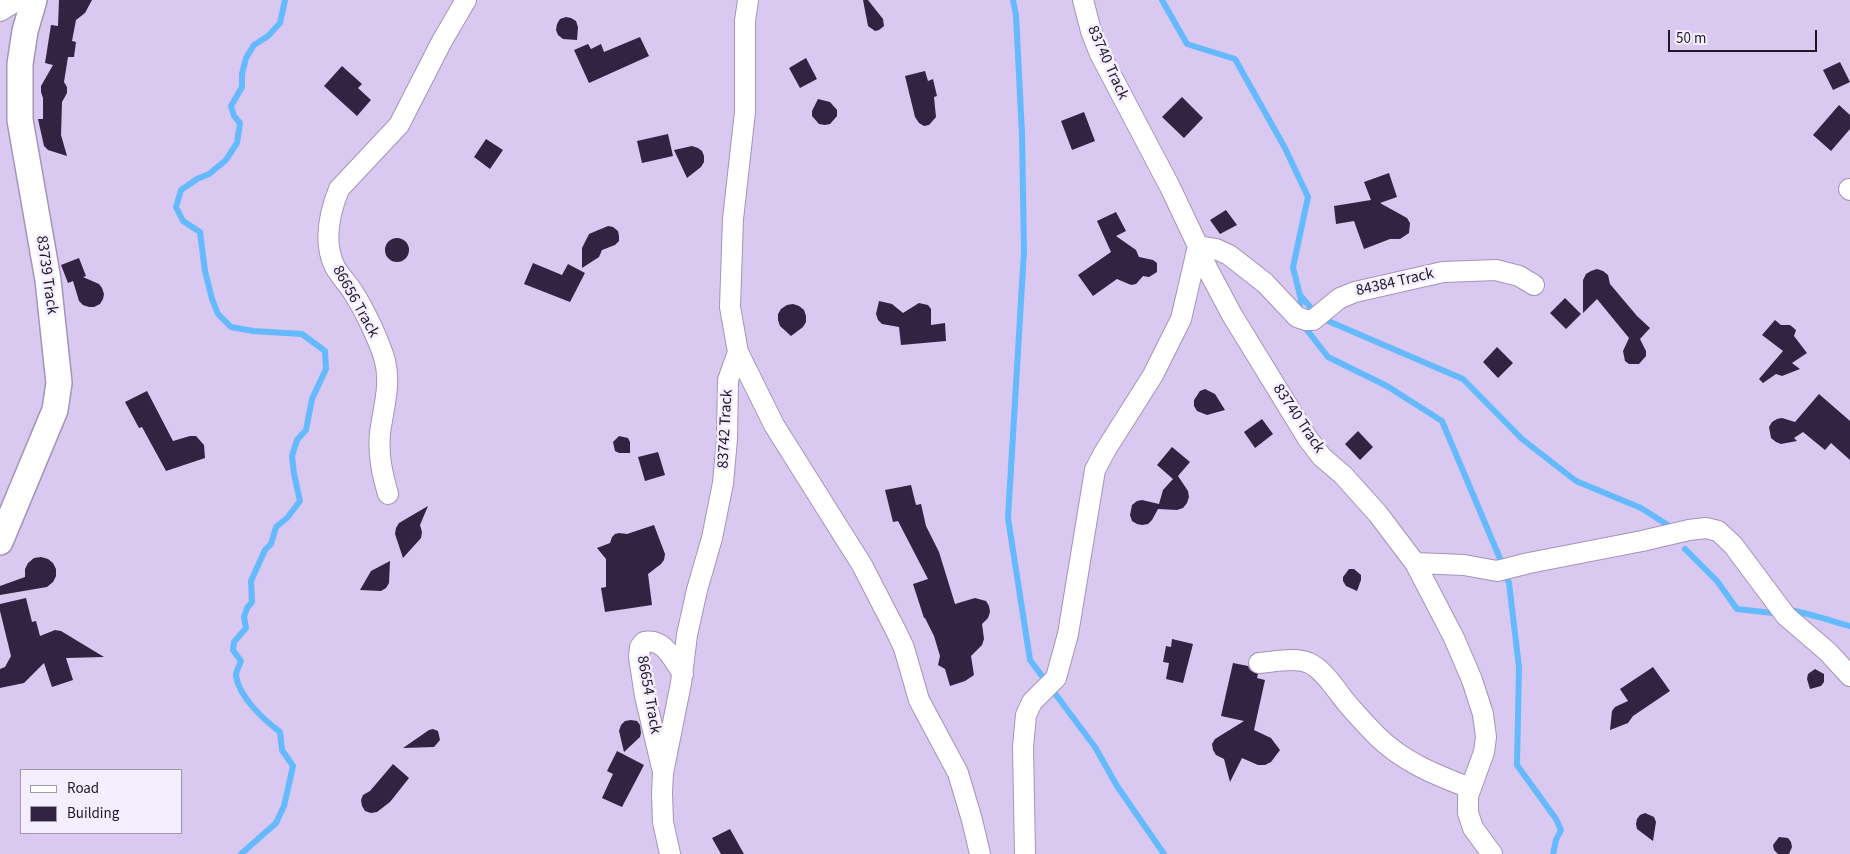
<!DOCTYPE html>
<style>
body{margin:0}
#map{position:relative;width:1850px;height:854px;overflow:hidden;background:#d9c8f0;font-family:"Source Sans 3",sans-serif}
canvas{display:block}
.legend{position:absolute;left:20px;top:769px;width:162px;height:65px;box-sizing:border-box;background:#f5eeff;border:1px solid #9f98a9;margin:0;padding:6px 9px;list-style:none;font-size:15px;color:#1f1827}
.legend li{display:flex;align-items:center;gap:10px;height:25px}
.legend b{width:25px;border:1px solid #9f98a9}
.scale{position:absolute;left:1668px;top:30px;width:149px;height:22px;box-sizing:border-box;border:2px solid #1f1827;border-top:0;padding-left:6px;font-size:15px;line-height:18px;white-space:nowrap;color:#1f1827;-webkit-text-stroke:4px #f5eeff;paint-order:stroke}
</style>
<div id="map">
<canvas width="1850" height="854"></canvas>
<ul class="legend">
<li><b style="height:6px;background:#fff"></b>Road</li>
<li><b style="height:14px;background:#312341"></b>Building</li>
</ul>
<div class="scale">50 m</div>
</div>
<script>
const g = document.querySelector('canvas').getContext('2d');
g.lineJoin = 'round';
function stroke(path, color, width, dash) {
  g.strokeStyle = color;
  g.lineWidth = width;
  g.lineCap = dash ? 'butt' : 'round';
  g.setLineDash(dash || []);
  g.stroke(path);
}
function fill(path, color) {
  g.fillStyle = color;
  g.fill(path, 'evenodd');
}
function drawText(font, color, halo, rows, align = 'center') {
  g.font = font + ' "Source Sans 3",sans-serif';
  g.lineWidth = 5;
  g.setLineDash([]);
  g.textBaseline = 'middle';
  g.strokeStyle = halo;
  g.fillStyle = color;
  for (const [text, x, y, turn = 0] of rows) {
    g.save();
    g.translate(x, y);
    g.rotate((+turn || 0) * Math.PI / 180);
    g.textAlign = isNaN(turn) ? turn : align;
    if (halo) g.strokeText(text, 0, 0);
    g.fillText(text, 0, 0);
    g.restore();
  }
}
stroke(new Path2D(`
 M1013 0 1016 15 1022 134 1024 251 1008 518 1030 660 1095 747 1117 786 1164 854
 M1162 0 1187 44 1235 59 1285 148 1308 197 1293 267 1301 300 1298 312
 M1300 295 1312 309
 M1328 321 1463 379 1522 439 1576 481 1641 508 1674 529
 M1303 325 1328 357 1387 386 1442 421 1501 561
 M1685 549 1717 581 1737 609 1773 613
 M1506 576 1509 583 1519 667 1517 765 1556 819 1561 830 1556 840 1553 854
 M1789 610C1810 613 1829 621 1850 626
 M241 854 276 823 284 806 293 766 282 750 280 732C264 720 239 697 236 676 236 671 239 666 241 661L233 650 234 642 246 628 244 617 247 608 252 602 251 581 265 550 271 544 276 527 287 518 300 501 294 474 292 456 297 440 306 430 312 399 326 369 325 351 302 334 253 331 231 327 218 314 212 299 205 271 200 232 183 221 176 207 181 190 197 179 209 174 226 160 237 143 240 123 234 116 231 106 242 87V74L246 58 254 45 268 36 280 23 285 0`), '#64bafc', 6);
fill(new Path2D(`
 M59 0H92L85 13 76 20 72 41 76 42 74 57H68L64 82 67 87V93L62 102 61 135 67 156 48 150 44 146 38 119H43V98L41 92V86L53 65 45 63 51 25 58 26Z
 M863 0H868L883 19 884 26 879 30 875 31 868 26Z
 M566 17 571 18 576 21 578 27 577 40 563 39 558 35 556 30 557 24 560 19Z
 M640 37 649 56 589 83 574 50 588 44 591 49 601 44 604 52Z
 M806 58 817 79 800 88 789 68Z
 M1840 62 1850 82 1833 90 1823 70Z
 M342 66 362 84 358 88 371 100 357 116 324 86Z
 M925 71 928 81 933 79 937 96 934 97 936 117 929 125 924 126 919 123 915 117 905 76Z
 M1182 97 1203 118 1184 138 1162 117Z
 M818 99 830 102 837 110V116L830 124 825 125 819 124 812 116V111Z
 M1839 105 1850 115V129L1831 151 1813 135Z
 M1084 112 1095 141 1072 150 1061 121Z
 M668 134 673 156 642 163 637 141Z
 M486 139 503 150 490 169 474 157Z
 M692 146 698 148 702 151 704 156V162L701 167 687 178 674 150Z
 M1389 173 1397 197 1380 203 1407 218 1410 223 1409 233 1400 239H1390L1364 249 1354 221 1336 224 1334 206 1371 200 1364 182Z
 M1226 210 1237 225 1220 234 1210 220Z
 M1116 212 1126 231 1116 236 1136 250 1139 257 1153 260 1157 263V272L1149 277 1143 276 1136 284 1131 285 1117 279 1093 296 1078 275 1111 252 1097 221Z
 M608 226 613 227 618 231 619 236V241L615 245 602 250 599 257 582 268V248L589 234Z
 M385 250a12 12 0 1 1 24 0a12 12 0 1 1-24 0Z
 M79 258 86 276 83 277 99 284 102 288 104 294 103 299 100 304 94 307H89L83 305 79 301 73 281 68 283 61 265Z
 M533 263 562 275 568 264 585 273 570 302 524 284Z
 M1597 269 1603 271 1608 275 1610 284 1637 316 1650 328 1640 339 1646 351V356L1639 364H1629L1625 361 1623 351 1629 338 1597 299 1583 313V280L1586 274 1591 271Z
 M1565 298 1581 314 1566 329 1550 313Z
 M879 301 892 304 903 313 919 303 928 305 931 309V325L945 323 946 341 901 345 899 327 882 324 878 320 876 314Z
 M793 304 799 306 804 310 806 316V322L803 327 791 336 780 326 778 320V314L781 309 787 305Z
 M1775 320 1781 325H1790L1796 330 1794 336 1807 353 1792 363 1800 369 1782 376 1776 374 1763 383 1759 379 1783 351 1762 335Z
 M1497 347 1513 363 1498 378 1483 362Z
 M1205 389 1215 394 1225 410 1207 415 1197 411 1194 406V400L1200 391Z
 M147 391 173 441 190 436H196L204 445 205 458 166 471 142 427 139 428 125 402Z
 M1819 394 1850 421V460L1831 443 1825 450 1803 432 1794 438 1797 441 1781 444 1776 442 1771 438 1769 427 1772 422 1777 419 1782 418 1795 422Z
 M1262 419 1273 434 1255 448 1244 432Z
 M1358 431 1373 447 1360 460 1345 444Z
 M619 436 628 438 630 442V453H619L615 451 613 442Z
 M1172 447 1190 462 1178 476 1188 491 1189 497 1187 503 1183 508 1177 510 1158 509 1152 520 1148 524 1142 525 1137 524 1132 521 1130 515 1132 505 1137 501 1142 500 1159 504 1163 490 1173 479 1157 465Z
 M658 452 665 475 645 481 638 457Z
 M911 485 916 505 921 504 926 526 939 552 955 604 975 598 986 601 989 606 990 612 988 618 982 624 984 639 982 645 971 656 974 675 965 681 950 686 945 669 938 665 940 656 934 636 925 618H924L913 584 928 579 898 521 893 522 885 490Z
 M428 506 420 525 422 532 421 538 403 558 395 534 396 528 399 523Z
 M654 525 665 554 664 560 661 564 648 574 652 605 605 612 601 588 606 587V559L597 548 610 543 612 537 615 534 619 533 627 534Z
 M41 557 48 559 53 563 56 569V576L53 582 47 587 0 595V586L25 577V569L28 563 34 558Z
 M390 561 389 583 386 588 381 591 360 590 371 571Z
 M1349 569H1354L1361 575V580L1357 591 1346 586 1343 581V577Z
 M26 598 32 622 36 621 40 636 55 630 61 631 104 657 66 658 73 680 52 687 44 663 24 683 0 688V669L5 667 11 656 0 611V604Z
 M1172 639 1193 644 1183 683 1166 679 1169 663 1163 662 1166 646 1171 647Z
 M1233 663 1248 666 1250 670 1258 674 1257 678 1265 680 1254 730 1271 738 1280 750 1271 762 1265 765H1258L1242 758 1230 782 1224 759 1216 755 1213 750 1212 744 1215 739 1244 721 1221 716Z
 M1653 667 1670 691 1633 716 1628 723 1610 730 1612 711 1615 707 1628 701 1620 689Z
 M1815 669 1824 674V682L1821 686 1810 689 1807 679 1808 674Z
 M631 720 637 721 640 725 641 733 640 737 624 752 619 731 621 725 625 721Z
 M433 729 438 731 440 740 434 747 403 748 429 730Z
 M617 751 644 765 622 807 602 798 613 774 607 771Z
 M393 764 409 778 390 802 377 812 371 813 365 811 362 806 361 800 363 795 370 791Z
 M1645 813 1654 817 1656 822 1653 841 1637 829 1636 824 1637 819 1640 815Z
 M730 829 744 854H721L712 838Z
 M1779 837 1788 838 1791 842 1792 847 1789 854H1778L1774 850 1773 845Z`), '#312341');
const minor = new Path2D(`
 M1083 0 1091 31 1100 54 1170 187 1198 246 1207 268 1232 315 1308 439 1322 457 1343 475 1378 514 1415 563 1454 638 1472 680 1483 714 1486 737 1484 752 1468 796V813L1473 828 1492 854
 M0 11 18 0
 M1849 189 1850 190
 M738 352 774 425 862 565 896 631 904 648 919 700 958 773 972 820 980 854
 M388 494C382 473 378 455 380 433 383 410 391 385 385 361 380 342 364 309 353 292 348 284 340 276 335 267 323 243 329 214 339 189L399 125 442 41 466 0
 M1415 563 1464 565 1497 571 1529 563 1642 541 1689 530 1706 528 1718 531 1733 545 1786 616 1828 652 1850 676
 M1259 663C1275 662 1294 657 1309 663 1325 670 1339 695 1351 708 1359 717 1368 727 1377 736 1403 762 1436 775 1470 788
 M662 768 645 696 639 657 640 647 644 642C664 638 673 659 683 674
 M670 854 663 822 662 793 663 773 681 683 687 635 697 590 712 538 723 483 727 439 728 380 738 352 730 307 733 219 745 112V21L748 0
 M1025 854 1023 747 1026 715 1032 702 1056 678 1068 634 1095 470 1105 451 1153 375 1181 319 1198 246 1216 249 1229 255 1265 283 1297 317 1306 320H1313L1340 298 1355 292 1443 272 1496 270 1519 276 1534 285`);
const tertiary = new Path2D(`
 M0 542 55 410 59 383 48 280 20 120V64L25 31 34 0`);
stroke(minor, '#a494ba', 22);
stroke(tertiary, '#a494ba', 28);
stroke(minor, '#fff', 20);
stroke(tertiary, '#fff', 25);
drawText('16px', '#1f1827', '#f5eeff', [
 ["83740 Track",1107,63,66],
 ["83739 Track",46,275,82],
 ["84384 Track",1395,283,-13],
 ["86656 Track",355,302,61],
 ["83740 Track",1298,419,56],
 ["83742 Track",726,429,-87],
 ["86654 Track",648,695,80]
]);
</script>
